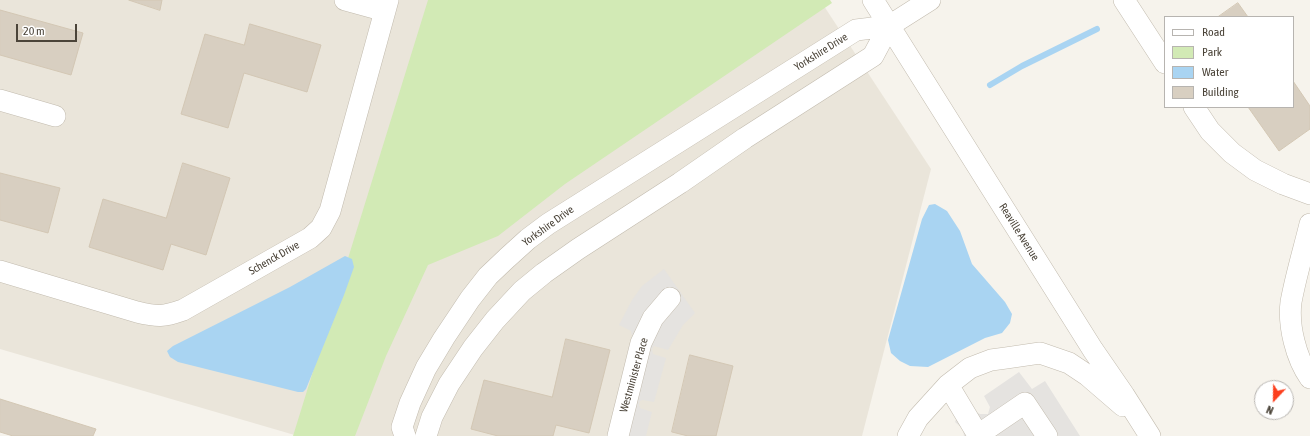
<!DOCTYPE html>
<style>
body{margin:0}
#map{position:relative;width:1310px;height:436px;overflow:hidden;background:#f6f3ec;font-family:"Asap Condensed",sans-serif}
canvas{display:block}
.legend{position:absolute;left:1164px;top:16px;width:130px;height:92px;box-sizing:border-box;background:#fff;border:1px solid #b7b4b0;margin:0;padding:5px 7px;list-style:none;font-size:12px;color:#4b4439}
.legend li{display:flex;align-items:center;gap:8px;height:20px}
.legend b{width:20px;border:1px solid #b7b4b0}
.north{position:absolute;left:1254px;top:380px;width:40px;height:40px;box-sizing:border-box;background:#fff;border:1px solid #b7b4b0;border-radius:50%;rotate:202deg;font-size:11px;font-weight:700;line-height:16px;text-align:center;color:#4b4439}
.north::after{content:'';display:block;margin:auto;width:14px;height:18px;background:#fc3f1d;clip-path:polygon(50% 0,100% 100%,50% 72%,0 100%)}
.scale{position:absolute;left:16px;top:24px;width:61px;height:18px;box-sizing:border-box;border:2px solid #4b4439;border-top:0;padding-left:5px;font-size:12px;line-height:14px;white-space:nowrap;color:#4b4439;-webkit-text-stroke:3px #fff;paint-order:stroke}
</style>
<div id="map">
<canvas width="1310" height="436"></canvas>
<ul class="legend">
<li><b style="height:5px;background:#fff"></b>Road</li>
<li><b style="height:11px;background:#d2eab5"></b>Park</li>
<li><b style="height:11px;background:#a9d4f2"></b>Water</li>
<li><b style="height:11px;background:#d8cfc1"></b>Building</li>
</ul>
<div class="north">N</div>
<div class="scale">20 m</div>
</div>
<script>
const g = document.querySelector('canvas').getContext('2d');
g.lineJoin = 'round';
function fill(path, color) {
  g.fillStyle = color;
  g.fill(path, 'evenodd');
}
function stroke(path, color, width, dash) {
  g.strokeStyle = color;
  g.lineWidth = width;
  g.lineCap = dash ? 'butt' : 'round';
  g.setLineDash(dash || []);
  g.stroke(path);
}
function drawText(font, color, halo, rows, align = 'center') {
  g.font = font + ' "Asap Condensed",sans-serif';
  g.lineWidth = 3;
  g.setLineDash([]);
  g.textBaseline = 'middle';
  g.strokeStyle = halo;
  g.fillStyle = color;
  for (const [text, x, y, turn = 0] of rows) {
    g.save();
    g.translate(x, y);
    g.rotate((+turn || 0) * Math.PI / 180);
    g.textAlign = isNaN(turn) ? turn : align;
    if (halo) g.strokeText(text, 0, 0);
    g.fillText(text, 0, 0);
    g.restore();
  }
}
fill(new Path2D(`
 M0 0H820L931 169 862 436H298L0 349Z`), '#eae5da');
fill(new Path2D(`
 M428 0H830L832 3 565 184 498 236 428 265 386 356 355 436H293Z`), '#d2eab5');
fill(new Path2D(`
 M664 269 695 313 683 325 668 350 654 346 652 349 653 354 666 358 654 402 643 400 640 401 639 404 640 408 652 412 646 436H607L632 336 631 331 619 325 632 300 642 286Z
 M1019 372 1032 389 1045 381 1080 436H964L963 429 955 422 962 406 980 414H988L990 407 984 396Z`), '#e5e3e0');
fill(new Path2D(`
 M935 204 947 211 960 231 972 264 1005 302 1012 314 1010 323 1002 333 985 338 928 367 910 366 900 361 891 353 888 340 922 219 929 205Z
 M345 256 352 259 354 267 344 295 306 389 303 392H298L178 362 170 357 167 351 173 346 290 287Z`), '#a9d4f2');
stroke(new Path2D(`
 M990 85 1022 66 1097 29`), '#a9d4f2', 6);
const building = new Path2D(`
 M129 0H162L160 10Z
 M1238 3 1248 17H1218Z
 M0 10 83 33 71 75 0 55Z
 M250 24 321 45 307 92 244 73 228 128 181 114 205 34 244 45Z
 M1293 81 1310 106V129L1279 151 1248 107H1293Z
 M183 163 230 178 206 255 171 244 163 270 89 247 103 199 166 218Z
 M0 173 60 188 48 233 0 220Z
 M566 339 610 350 589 433 556 425 553 436H498L471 429 484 380 552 397Z
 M690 355 733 366 716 436H688L672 432Z
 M0 399 96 429 93 436H13L0 432Z`);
fill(building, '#d8cfc1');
stroke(building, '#d3c7b4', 1);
const minor = new Path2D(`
 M345 0 385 11
 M873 0 1093 350 1124 395 1150 436
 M1124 0 1165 63
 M0 100 55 116
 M1194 107 1210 131 1232 153 1255 170 1283 184 1310 194
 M1310 224C1304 249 1296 275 1291 302 1288 326 1296 358 1310 378
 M0 271 137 312C158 317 163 317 183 310L310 238 321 228 330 211 388 0
 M948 385 978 435
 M405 436 402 427 410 403 426 368 444 338 470 299 488 276 507 258 528 239 548 224 856 30 889 26 930 0
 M426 436 432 417 449 384 473 348 495 320 522 291 544 273 578 249 680 183 745 138 873 56 889 26
 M618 436 641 343 653 318 670 298
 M908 436 918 418 948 385 970 368 991 360 1006 358 1040 353 1069 363 1087 375 1123 406
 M978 436V435L1025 403 1047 436`);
stroke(minor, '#c2bbae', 22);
stroke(minor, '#fff', 21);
drawText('11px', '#4b4439', '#fff', [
 ["Yorkshire Drive",821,52,-32],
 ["Yorkshire Drive",548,226,-36],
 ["Reaville Avenue",1019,232,58],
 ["Schenck Drive",274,258,-30],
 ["Westminister Place",634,375,-74]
]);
</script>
